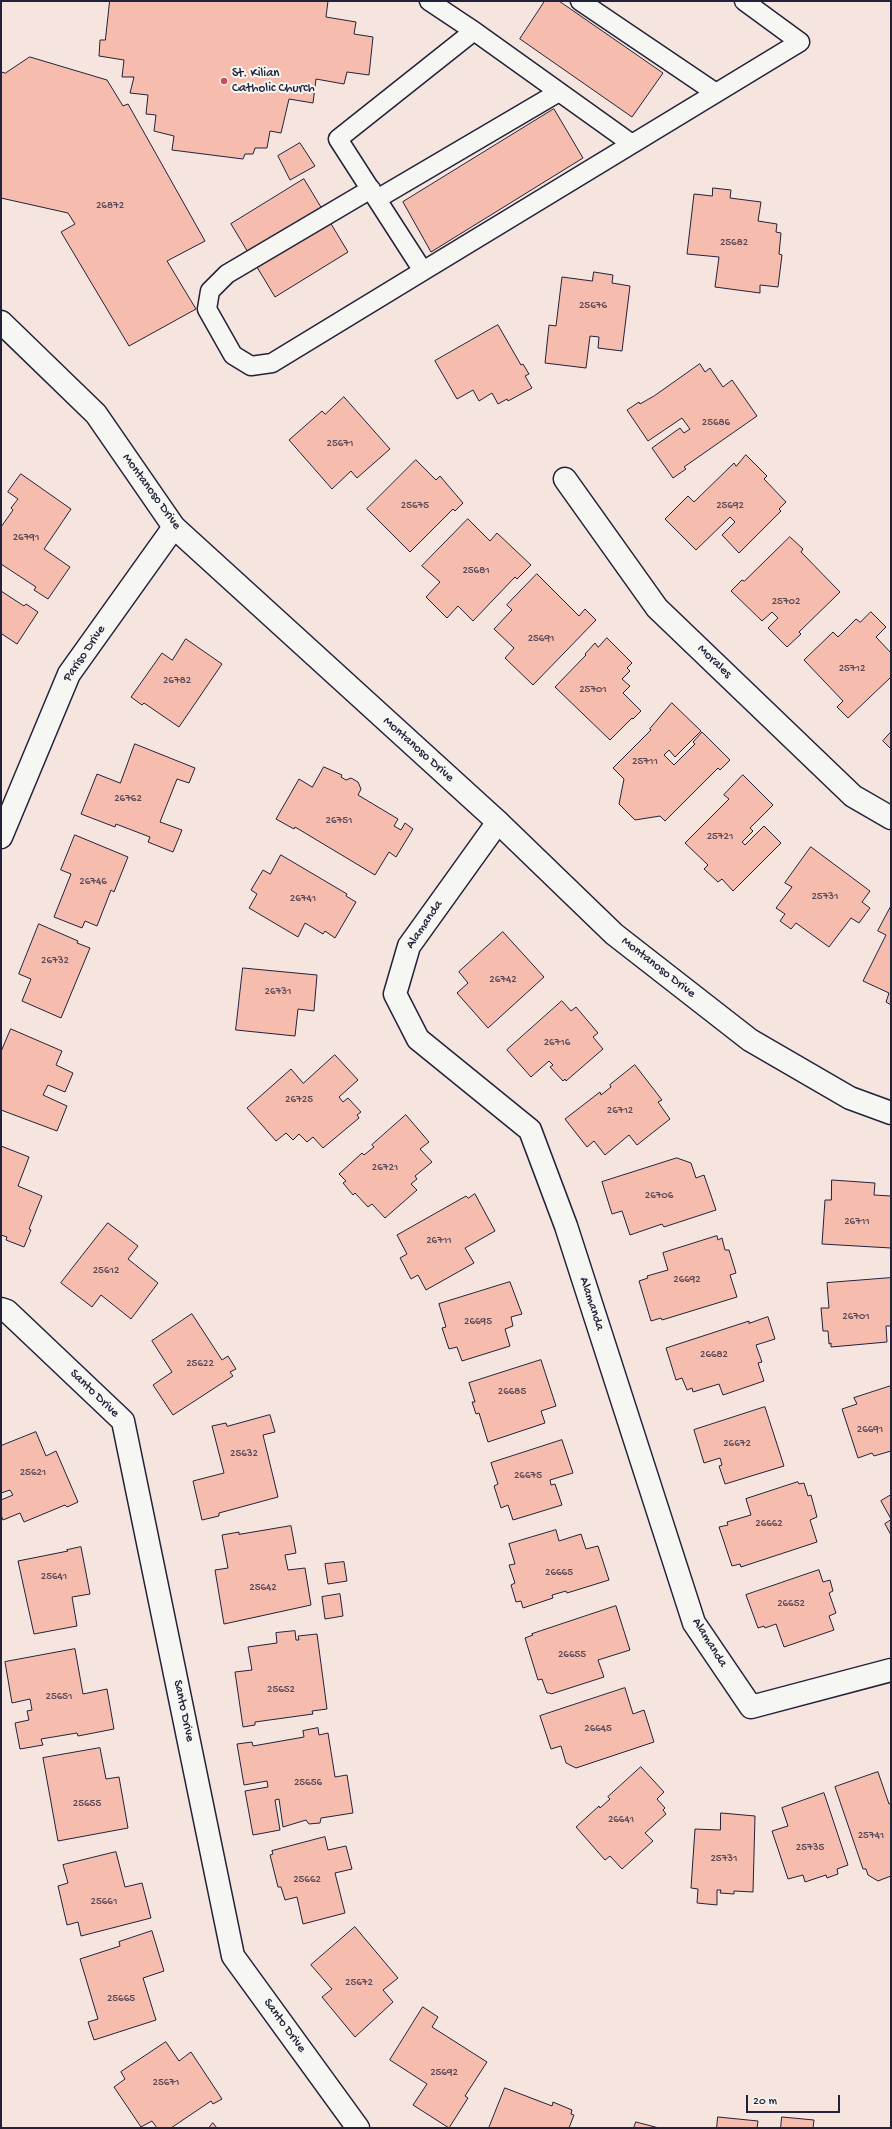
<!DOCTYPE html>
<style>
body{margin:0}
#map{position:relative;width:892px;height:2129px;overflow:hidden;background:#f6e5de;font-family:"Gochi Hand",sans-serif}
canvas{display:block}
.frame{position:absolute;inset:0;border:2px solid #22223b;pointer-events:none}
.scale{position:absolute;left:746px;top:2095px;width:94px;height:18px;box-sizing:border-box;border:2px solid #22223b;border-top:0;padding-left:5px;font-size:12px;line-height:14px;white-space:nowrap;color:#22223b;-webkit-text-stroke:3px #f6f6f2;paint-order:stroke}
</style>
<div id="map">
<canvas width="892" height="2129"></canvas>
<div class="frame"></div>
<div class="scale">20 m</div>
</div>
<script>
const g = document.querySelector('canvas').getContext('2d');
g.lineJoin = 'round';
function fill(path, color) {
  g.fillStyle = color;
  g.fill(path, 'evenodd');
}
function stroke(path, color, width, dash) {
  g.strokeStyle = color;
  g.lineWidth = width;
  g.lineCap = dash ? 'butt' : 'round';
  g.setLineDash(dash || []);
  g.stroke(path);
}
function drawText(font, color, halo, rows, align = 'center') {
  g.font = font + ' "Gochi Hand",sans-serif';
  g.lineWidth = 4;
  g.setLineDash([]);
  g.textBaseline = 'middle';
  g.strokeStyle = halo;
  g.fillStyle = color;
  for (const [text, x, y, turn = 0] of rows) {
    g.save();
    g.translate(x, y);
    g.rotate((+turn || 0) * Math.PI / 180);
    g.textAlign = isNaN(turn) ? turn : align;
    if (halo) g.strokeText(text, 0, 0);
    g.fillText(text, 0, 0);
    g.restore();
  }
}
const building = new Path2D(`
 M110 1H328L326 17 356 22 354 34 373 37 369 75 347 72 344 84 316 79 313 103 289 99 281 133 270 131 267 148H255L253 154H245L243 159 172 150 174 136 154 131 156 115 146 114 148 95 130 93 134 77H122L124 60 99 56 100 40H105Z
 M545 1H559L663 73 632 117 520 39Z
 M30 57 107 80 123 106 128 104 205 241 167 261 196 309 129 346 61 232 75 224 68 213 1 198V72L5 73Z
 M554 109 583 158 431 252 403 202Z
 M300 143 315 166 290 180 278 156Z
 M304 179 348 252 275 297 231 224Z
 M713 188 731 190 730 198 761 202 758 221 777 224 776 232 781 233 779 254 782 255 778 287 760 285V293L715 287 719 257 687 254 694 194 712 196Z
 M594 272 613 275 612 283 630 286 622 351 598 348 599 337 590 336 586 368 545 363 549 325 556 326 562 277 592 281Z
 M498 325 521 365 523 364 529 374 525 376 532 388 508 401 507 399 498 404 492 393 479 401 473 390 457 399 435 361Z
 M700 364 705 372 710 368 723 387 732 380 757 416 684 467 686 469 673 478 652 448 680 428 684 433 690 429 682 418 648 441 627 410 639 402 640 404 654 396Z
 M344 397 390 449 357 478 351 471 332 489 289 440 322 411 325 414Z
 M746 455 767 476 764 479 786 502 779 509 781 511 739 553 722 535 735 522 730 517 696 550 665 519 688 496 694 502 734 463 736 466Z
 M416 460 436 480 440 476 463 503 455 511 453 509 410 552 367 509Z
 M21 474 71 509 44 549 70 567 48 599 34 590 36 587 1 564V527L13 510 11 508 18 499 8 492Z
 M468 519 490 541 497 533 531 565 517 579 515 577 473 621 458 606 447 618 426 597 440 582 422 566Z
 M790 537 803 549 801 552 840 592 799 632 801 634 787 647 768 628 778 618 772 612 762 621 731 591 742 580 744 581Z
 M537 574 579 616 585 609 596 620 533 685 505 658 514 648 494 629 512 610 507 605Z
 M1 591 24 606 26 604 38 612 17 644 2 634 1 635Z
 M871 612 886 627 876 637 891 653V677L848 718 837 707 843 701 804 660 833 632 838 637 856 619 860 622Z
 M607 638 632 663 627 668 630 671 622 679 630 686 623 693 641 711 633 719 632 718 610 740 555 687 586 655 585 654 595 643 598 647Z
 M186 639 222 664 179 727 144 703 142 705 131 697 162 653 172 660Z
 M672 703 701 731 675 757 669 750 664 755 674 765 695 744 693 742 702 732 730 760 720 770 718 768 665 821 660 816 635 820 619 804 624 779 613 768 651 730 650 729Z
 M891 732V749L883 741Z
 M135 744 195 768 189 783 177 779 160 822 182 830 173 852 148 842 150 837 116 824 115 827 81 814 97 774 120 783Z
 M324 767 342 775 341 777 346 780 351 778 358 782 361 789 358 795 398 819 394 826 401 830 405 823 413 829 396 857 389 852 375 875 295 827 294 829 276 819 299 779 312 787Z
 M743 775 773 805 750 828 753 831 742 842 745 845 764 826 781 843 733 891 722 879 718 882 704 869 708 865 685 843 729 799 724 795Z
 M75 835 128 857 114 892 111 890 97 926 85 921 82 928 54 917 71 874 61 870Z
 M811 847 870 891 862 902 870 908 859 923 851 918 829 947 796 923 791 929 780 921 785 914 776 908 792 887 785 883Z
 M281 855 347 894 346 896 356 902 335 938 325 931 323 934 305 923 298 937 249 908 257 894 251 890 263 870 270 874Z
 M891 906V1005L886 1002 889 993 863 981 886 935 878 931Z
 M39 924 78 941 77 943 90 948 61 1018 22 1001 31 979 19 974Z
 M503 932 544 977 488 1028 457 993 468 983 459 972Z
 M243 968 317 975 314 1011 298 1009 295 1036 236 1030Z
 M562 1001 571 1011 576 1007 598 1033 593 1037 603 1049 566 1081 565 1079 563 1081 550 1067 553 1065 549 1061 531 1077 507 1050Z
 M11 1029 62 1051 56 1065 73 1073 65 1092 48 1085 43 1095 67 1106 57 1131 1 1110V1052Z
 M335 1055 358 1080 339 1097 343 1102 348 1098 361 1112 357 1115 359 1118 323 1148 313 1137 307 1142 299 1134 293 1140 286 1133 276 1141 247 1108 291 1069 303 1083Z
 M635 1065 662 1100 658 1102 670 1119 637 1145 629 1135 605 1155 594 1141 587 1147 565 1119 600 1092 601 1095 611 1087 610 1085Z
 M406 1115 429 1142 420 1149 432 1162 415 1176 417 1179 411 1184 417 1190 385 1218 372 1204 368 1207 355 1193 353 1195 343 1183 346 1181 339 1174 362 1153 364 1155 374 1147 372 1145Z
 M1 1146 29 1157 18 1186 42 1196 29 1229 31 1230 24 1247 6 1240 7 1237 1 1235Z
 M677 1158 691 1163 696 1178 704 1175 716 1210 664 1227 662 1224 630 1235 622 1211 612 1214 602 1182Z
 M832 1180 875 1183 874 1195 891 1196V1248L822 1244 825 1200H831Z
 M475 1194 495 1231 465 1248 474 1263 426 1290 418 1275 411 1279 400 1258 407 1254 397 1235 466 1196 468 1198Z
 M108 1223 138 1246 128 1259 158 1283 131 1319 101 1295 92 1307 61 1283Z
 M717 1236 718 1240 722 1238 725 1250H729L736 1273 730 1275 737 1297 662 1320 661 1318 651 1321 639 1281 648 1278 647 1276 668 1270 663 1253Z
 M891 1278V1326H886L887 1342 831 1347V1343L829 1344 828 1331H823L821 1308H829L827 1283Z
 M510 1282 522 1314 511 1317 513 1326 505 1329 510 1346 462 1361 457 1347 449 1349 442 1328 446 1327 439 1304Z
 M192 1314 222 1360 228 1356 236 1369 230 1372 233 1376 173 1415 153 1385 172 1372 152 1341Z
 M768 1317 775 1339 756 1345 762 1362 758 1363 764 1381 723 1395 719 1384 693 1392 692 1388 687 1390 682 1378 676 1380 666 1348 749 1321V1323Z
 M541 1360 556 1406 541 1411 545 1423 488 1442 479 1413 476 1414 472 1402H475L469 1383Z
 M891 1386V1451L874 1456 872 1453 858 1458 842 1409 857 1404 854 1398Z
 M765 1407 784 1466 725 1484 719 1466 722 1465 720 1458 704 1463 694 1430Z
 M270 1415 275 1432 263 1435 278 1497 219 1513V1516L202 1520 193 1481 224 1473 212 1426 226 1423 227 1426Z
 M36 1432 46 1456 56 1451 78 1502 67 1507 65 1505 24 1522 20 1513 3 1520 1 1515V1500L13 1495 10 1490 1 1493V1446Z
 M562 1440 573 1473 550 1480 551 1485 555 1484 562 1505 513 1520 508 1505 501 1508 494 1486 498 1484 491 1463Z
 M798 1482 799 1484 804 1483 808 1496 811 1495 817 1517 810 1520 817 1542 741 1567 740 1564 732 1566 719 1527 728 1525 727 1522 751 1515 746 1499Z
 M891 1495V1519L881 1501Z
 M891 1520V1535L885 1524Z
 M291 1526 296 1553 285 1555 288 1570 305 1568 311 1605 224 1624 215 1570 228 1568 222 1535 239 1532V1534Z
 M556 1530 559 1541 581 1534 586 1549 598 1546 609 1580 567 1593 566 1591 552 1595 553 1598 523 1608 521 1601 516 1602 511 1585 515 1583 509 1565 515 1564 509 1544Z
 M81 1547 90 1594 72 1597 77 1626 34 1634 18 1561 68 1551 67 1550Z
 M344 1562 347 1581 328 1584 325 1564Z
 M819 1570 823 1582 830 1580 833 1591 829 1593 836 1613 829 1616 834 1630 784 1647 776 1624 765 1628 764 1626 758 1628 746 1595Z
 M340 1594 343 1616 325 1619 322 1597Z
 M616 1606 630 1650 598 1660 604 1677 551 1694 550 1693H547L542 1679 538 1680 525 1638 533 1635 532 1634Z
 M295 1631 296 1640H299L298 1636 317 1634 327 1709 312 1711 313 1714 255 1722V1725L243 1727 235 1672 252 1670 248 1647 277 1643 276 1633Z
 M75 1649 83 1694 107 1689 114 1729 78 1736 77 1733 41 1739 43 1745 20 1749 15 1723 29 1720 27 1711 32 1710 30 1699 12 1703 5 1662Z
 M625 1688 633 1714 644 1710 654 1742 576 1768 566 1763 561 1746 551 1749 540 1716Z
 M318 1728 319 1735 328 1733 335 1777 347 1775 353 1813 321 1818 320 1823 309 1824 306 1820 283 1827 279 1799 275 1800 280 1830 253 1835 245 1791 268 1787 267 1781 244 1785 237 1744 252 1742 253 1746 304 1737 303 1731Z
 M100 1748 106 1779 119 1777 128 1828 58 1841 43 1758Z
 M641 1767 664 1792 657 1799 665 1808 663 1810 666 1814 645 1833 653 1841 622 1869 610 1856 605 1860 576 1827 599 1806 600 1808 610 1799 608 1797Z
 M878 1772 889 1804 891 1803V1876L878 1881 868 1875 866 1869H863L835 1787Z
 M824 1793 848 1865 837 1869 838 1874 827 1878 826 1875 805 1882 803 1875 788 1879 772 1831 788 1826 782 1808Z
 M721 1813 755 1816 753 1892 734 1891V1894L720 1893 721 1890H717V1905L697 1903 698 1889 691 1888 695 1829 720 1830Z
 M325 1837 328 1850 346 1846 352 1869 335 1873 345 1913 303 1924 297 1897 285 1900 281 1887H278L270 1855 273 1854 272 1851Z
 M116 1852 125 1887 142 1883 151 1918 81 1936 78 1922 67 1925 58 1886 68 1883 63 1865Z
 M355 1927 398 1978 383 1990 393 2002 355 2037 322 1997 332 1989 311 1965Z
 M152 1931 164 1971 143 1978 156 2020 94 2040 88 2022 98 2019 80 1959 120 1946 119 1942Z
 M423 2007 438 2017 432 2027 487 2062 465 2096 468 2098 449 2128 413 2105 427 2084 390 2060Z
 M166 2042 179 2061 191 2052 222 2099 213 2104 211 2101 171 2128H157L152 2121 141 2127 114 2087 125 2079 121 2072Z
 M505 2088 552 2106 553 2102 572 2110 571 2114 574 2115 569 2128H489Z
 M718 2117 758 2121 757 2128H717Z
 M782 2117 814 2120 813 2128H781Z
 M636 2122 659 2128H634Z
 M213 2123 217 2128H209Z`);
fill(building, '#f6bcae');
stroke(building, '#22223b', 1);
const lane = new Path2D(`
 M429 1 474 31 338 139 423 271 800 42 744 1
 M580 1 716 93
 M474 31 632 144
 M371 189 227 274 210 291 207 309 233 355 251 366 272 363 423 271
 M377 199 559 92`);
const street = new Path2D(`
 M565 479 657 608 853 796 891 818
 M498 822 409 946 395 994 418 1039 530 1130 566 1226 694 1623 751 1707 891 1670
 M1 837 69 674 174 527
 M1 1309 7 1311 123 1421 233 1956 358 2128`);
const secondary = new Path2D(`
 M1 322 96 414 174 527 498 822 614 934 750 1040 850 1098 891 1113`);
stroke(lane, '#22223b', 21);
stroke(street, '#22223b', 25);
stroke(secondary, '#22223b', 25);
stroke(lane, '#f6f6f2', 18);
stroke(street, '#f6f6f2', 22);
stroke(secondary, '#f6f6f2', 22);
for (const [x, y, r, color] of [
 [224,81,4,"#d1495b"]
]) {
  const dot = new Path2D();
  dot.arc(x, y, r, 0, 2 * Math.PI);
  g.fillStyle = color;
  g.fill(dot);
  stroke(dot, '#f6f6f2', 1.5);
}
drawText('11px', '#574858', null, [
 ["26872",110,206],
 ["25682",734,243],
 ["25676",593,306],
 ["25686",716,423],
 ["25671",340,444],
 ["25675",415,506],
 ["25692",730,506],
 ["26791",26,538],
 ["25681",476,571],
 ["25702",786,602],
 ["25691",541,639],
 ["25712",852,669],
 ["26782",177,681],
 ["25701",593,690],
 ["25711",645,762],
 ["26762",128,799],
 ["26751",339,821],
 ["25721",720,837],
 ["26746",93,882],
 ["25731",825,897],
 ["26741",303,899],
 ["26732",55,961],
 ["26742",503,980],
 ["26731",278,992],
 ["26716",557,1043],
 ["26725",299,1100],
 ["26712",620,1111],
 ["26721",385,1168],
 ["26706",659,1196],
 ["26711",857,1222],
 ["26711",439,1241],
 ["25612",106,1271],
 ["26692",687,1280],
 ["26701",856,1317],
 ["26695",478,1322],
 ["26682",714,1355],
 ["25622",200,1364],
 ["26685",512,1392],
 ["26691",870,1430],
 ["26672",737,1444],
 ["25632",244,1454],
 ["25621",33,1473],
 ["26675",528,1476],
 ["26662",769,1524],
 ["26665",559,1573],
 ["25641",54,1577],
 ["25642",263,1588],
 ["26652",791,1604],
 ["26655",572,1655],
 ["25652",281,1690],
 ["25651",59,1697],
 ["26645",598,1729],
 ["25656",308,1783],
 ["25655",87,1804],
 ["26641",621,1820],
 ["25741",871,1836],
 ["25735",810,1848],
 ["25731",724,1859],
 ["25662",307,1880],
 ["25661",104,1902],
 ["25672",359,1983],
 ["25665",121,1999],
 ["25692",444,2073],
 ["25671",166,2083]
]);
drawText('13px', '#22223b', '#f6f6f2', [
 ["St. Kilian",232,74],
 ["Catholic Church",232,89]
], 'left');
drawText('13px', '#22223b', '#f6f6f2', [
 ["Montanoso Drive",151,492,54],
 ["Pariso Drive",85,654,-56],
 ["Morales",714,662,44],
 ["Montanoso Drive",418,750,42],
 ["Alamanda",425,925,-56],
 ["Montanoso Drive",658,968,38],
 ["Alamanda",591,1304,72],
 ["Santo Drive",94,1394,44],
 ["Alamanda",709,1643,58],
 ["Santo Drive",183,1711,78],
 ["Santo Drive",284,2026,54]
]);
</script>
